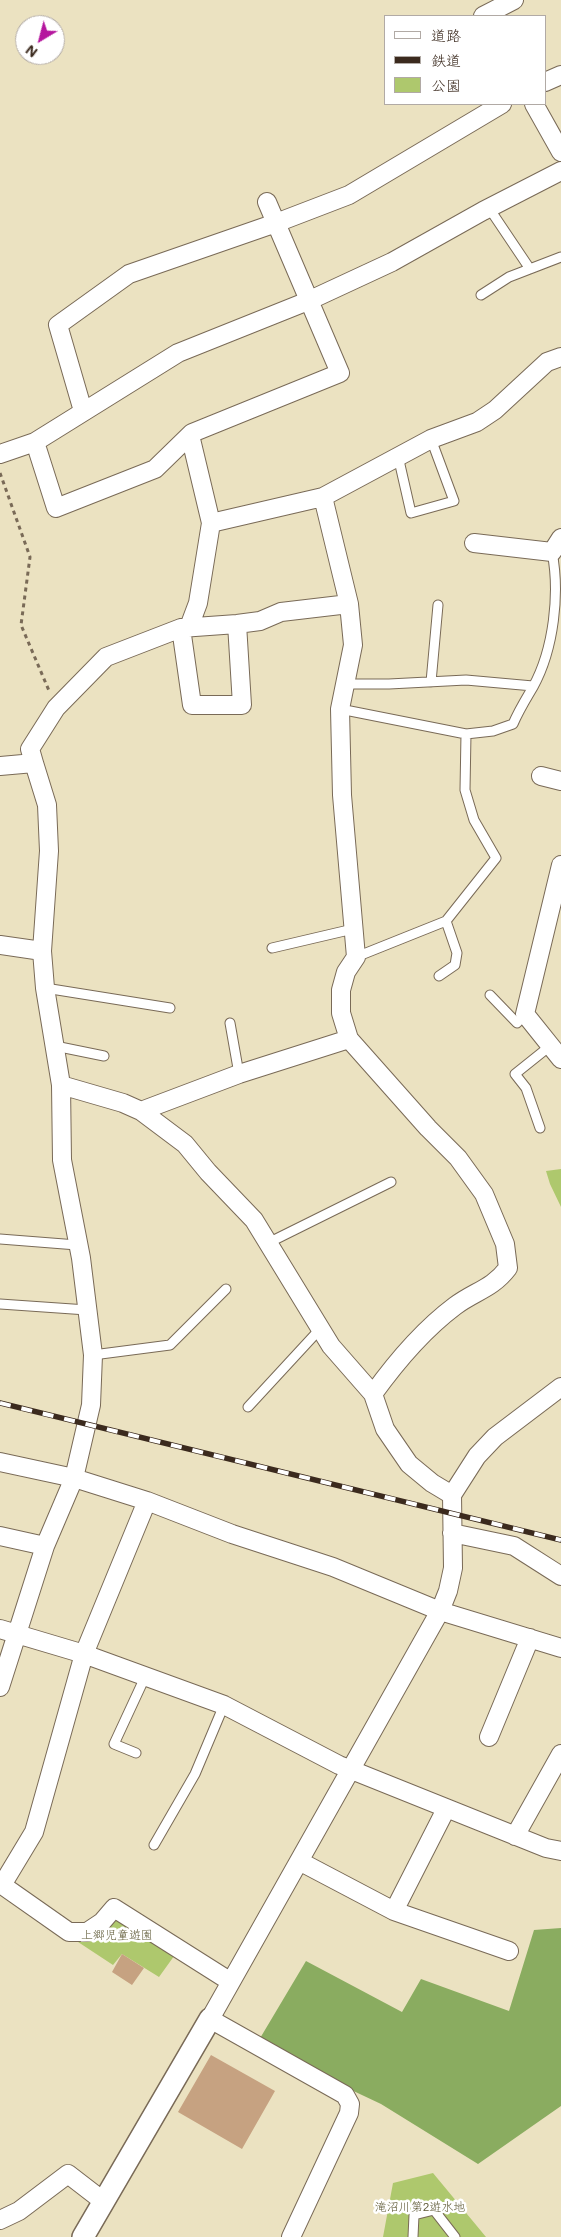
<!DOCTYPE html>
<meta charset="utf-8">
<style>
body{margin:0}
#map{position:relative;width:561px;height:2237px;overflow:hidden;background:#ebe2c1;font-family:Mali,"Klee One",sans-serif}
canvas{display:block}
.legend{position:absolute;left:384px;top:15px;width:162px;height:90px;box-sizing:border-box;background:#fff;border:1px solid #b1aaa5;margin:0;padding:6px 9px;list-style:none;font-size:15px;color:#3b2a1e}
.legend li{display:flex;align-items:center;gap:10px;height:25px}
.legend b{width:25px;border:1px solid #b1aaa5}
.north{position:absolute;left:15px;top:15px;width:50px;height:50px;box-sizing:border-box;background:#fff;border:1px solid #b1aaa5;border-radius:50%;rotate:217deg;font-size:14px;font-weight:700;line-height:20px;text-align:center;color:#3b2a1e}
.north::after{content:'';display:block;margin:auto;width:18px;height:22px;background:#b5179e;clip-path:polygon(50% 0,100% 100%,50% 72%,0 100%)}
</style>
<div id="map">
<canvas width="561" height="2237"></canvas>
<ul class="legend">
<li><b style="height:6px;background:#fff"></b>道路</li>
<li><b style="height:6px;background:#3b2a1e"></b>鉄道</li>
<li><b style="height:14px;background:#aec86d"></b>公園</li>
</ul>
<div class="north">N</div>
</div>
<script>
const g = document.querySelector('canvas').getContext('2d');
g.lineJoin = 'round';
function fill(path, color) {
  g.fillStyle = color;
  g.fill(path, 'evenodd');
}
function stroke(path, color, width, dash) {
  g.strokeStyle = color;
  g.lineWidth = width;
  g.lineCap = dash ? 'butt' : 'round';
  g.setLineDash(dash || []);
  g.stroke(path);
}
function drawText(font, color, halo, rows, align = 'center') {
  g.font = font + ' Mali,"Klee One",sans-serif';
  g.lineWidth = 5;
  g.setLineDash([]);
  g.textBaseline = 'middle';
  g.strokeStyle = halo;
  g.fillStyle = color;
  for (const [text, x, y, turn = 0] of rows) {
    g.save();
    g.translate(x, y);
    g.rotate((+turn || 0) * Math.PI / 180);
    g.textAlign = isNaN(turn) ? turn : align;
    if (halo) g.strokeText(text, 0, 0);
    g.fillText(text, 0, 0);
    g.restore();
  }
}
fill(new Path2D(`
 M561 1169V1207L550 1184 546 1171Z
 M114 1908 177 1952 159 1977 122 1954 113 1965 72 1938Z
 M433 2173 486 2237H383L393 2183Z`), '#aec86d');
fill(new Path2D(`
 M561 1928V2106L478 2164 381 2104 256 2045 306 1961 402 2012 421 1979 509 2011 534 1930Z`), '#8aac60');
fill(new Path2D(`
 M122 1954 144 1968 132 1985 112 1972Z
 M211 2055 275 2091 242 2149 178 2112Z`), '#c6a281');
const service = new Path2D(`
 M489 208 530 269
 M481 295 509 277 561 257
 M398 456 411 513 454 501 431 439
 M431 682 438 605
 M345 684H389L466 680 533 686
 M340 709 466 734 493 731 513 724C519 710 526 699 533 687 554 649 560 593 552 552
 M272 948 353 929
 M356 957 446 921
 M439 976 455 965 457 953 446 921 496 858 474 820 465 790 466 734
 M45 988 170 1008
 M490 995 517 1023 525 1014
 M230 1023 239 1074
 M55 1046 104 1056
 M540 1128 526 1088 515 1074 550 1046
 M0 1239 77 1245
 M268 1243 391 1182
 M0 1304 87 1310
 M93 1355 170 1345 226 1289
 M248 1407 320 1329
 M136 1753 114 1744 146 1675
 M154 1845 195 1774 224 1705
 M413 2237 414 2215 434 2210 455 2237`);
const minor = new Path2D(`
 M483 16 514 0
 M545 82 561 75
 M534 104 561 152
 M83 411 58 325 129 274 276 223 349 195 502 104
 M190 435 211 523 323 497 431 439 477 422 495 410 547 362 561 357
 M35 442 56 508 155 469 192 433 340 373 267 202
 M0 454 35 442 178 353 308 301 392 262 483 211 561 171
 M323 497 349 604 353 645 340 709 342 795 356 957 346 972 341 990V1013L349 1039 428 1128 458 1158 484 1194 505 1244 508 1268C492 1289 475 1291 455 1306 423 1330 396 1362 373 1394
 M474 543 552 552 561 538
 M189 627 198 603 211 523
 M181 628 192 705H242L237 624
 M0 766 34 763 30 749 56 708 106 657 181 628 237 624 260 621 281 612 349 604
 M541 776 561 781
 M561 865 525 1014 561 1059
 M0 945 42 951
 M61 1085 123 1103 141 1111 185 1144 208 1172 254 1220 331 1346 373 1394 385 1429 409 1464 432 1483 452 1495
 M141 1111 239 1074 349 1039
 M0 1462 74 1478 147 1501 232 1534 333 1567 440 1611 561 1648
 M147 1501 84 1654 34 1832 2 1885 69 1932H87L102 1922 114 1908 231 1982
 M452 1533 514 1546 561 1576
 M0 1536 45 1546
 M0 1629 84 1654 224 1705 339 1765 546 1848 561 1851
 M0 1687 45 1546 74 1478 91 1405 93 1355 81 1258 62 1160 61 1085 45 988 42 951 49 851 47 805 34 763
 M489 1737 530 1638
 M515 1836 561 1754
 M299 1861 394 1911 509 1951
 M394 1911 446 1809
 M0 2220 19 2211 68 2174 103 2201
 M291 2237 349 2113 350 2104 345 2095 210 2019 440 1611 448 1591 453 1568 452 1495 477 1456 495 1437 561 1387`);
const tertiary = new Path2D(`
 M83 2237 210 2019`);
stroke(service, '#796a57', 11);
stroke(minor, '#796a57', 20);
stroke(tertiary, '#796a57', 24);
stroke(new Path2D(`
 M0 473 30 557 21 625 50 693`), '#796a57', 3, [4, 4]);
stroke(service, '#fff', 9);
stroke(minor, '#fff', 18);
stroke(tertiary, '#fff', 21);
const rail = new Path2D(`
 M0 1403 561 1540`);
stroke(rail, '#3b2a1e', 5.5);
stroke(rail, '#fff', 4, [11]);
drawText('12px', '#5e5936', '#fff', [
 ["上郷児童遊園",117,1935],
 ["滝沼川第2遊水地",420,2207]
]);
</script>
